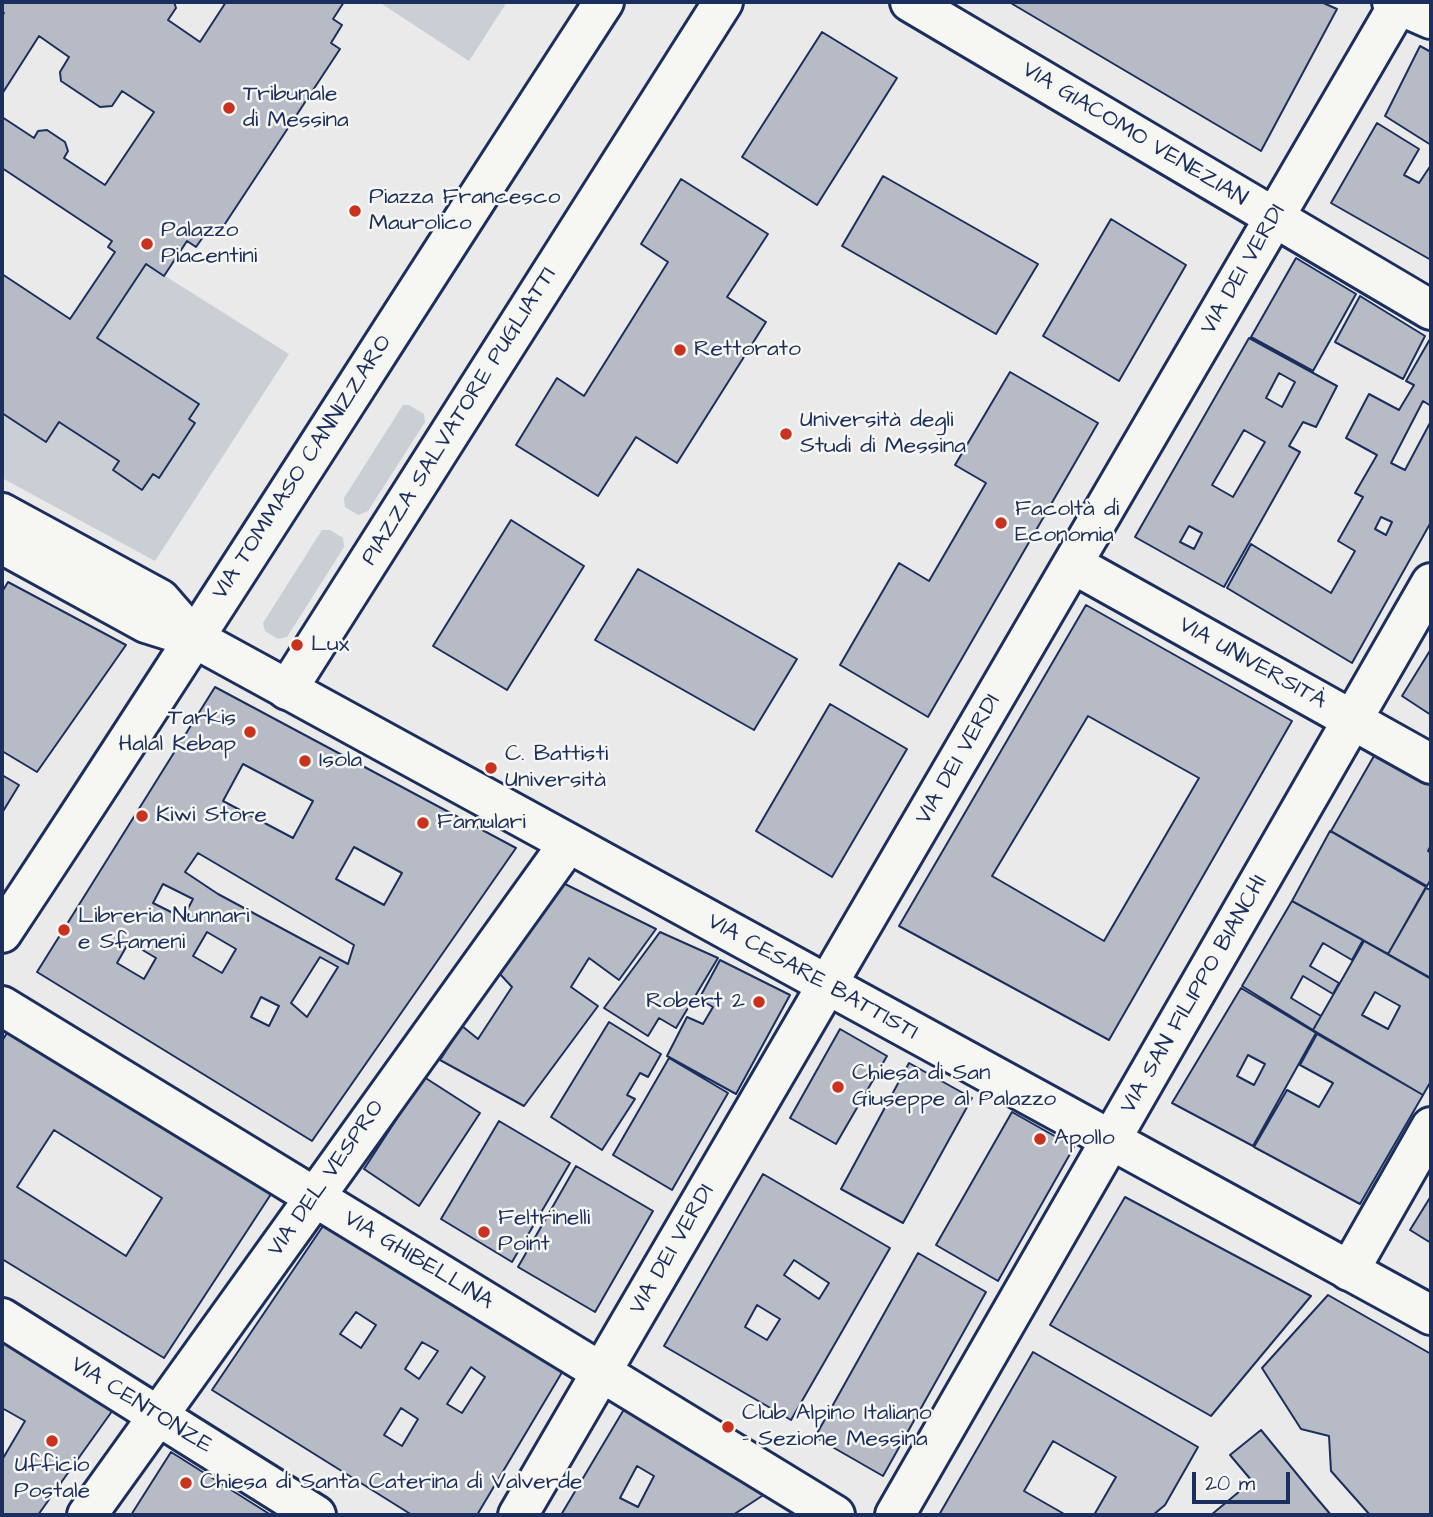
<!DOCTYPE html>
<meta charset="utf-8">
<style>
body{margin:0}
#map{position:relative;width:1433px;height:1517px;overflow:hidden;background:#e9eae9;font-family:"Architects Daughter",sans-serif}
canvas{display:block}
.frame{position:absolute;inset:0;border:4px solid #1b2f5e;pointer-events:none}
.scale{position:absolute;left:1192px;top:1472px;width:98px;height:32px;box-sizing:border-box;border:4px solid #1b2f5e;border-top:0;padding-left:9px;font-size:21px;line-height:24px;white-space:nowrap;color:#1b2f5e;-webkit-text-stroke:5px #f6f6f2;paint-order:stroke}
</style>
<div id="map">
<canvas width="1433" height="1517"></canvas>
<div class="frame"></div>
<div class="scale">20 m</div>
</div>
<script>
const g = document.querySelector('canvas').getContext('2d');
g.lineJoin = 'round';
function fill(path, color) {
  g.fillStyle = color;
  g.fill(path, 'evenodd');
}
function stroke(path, color, width, dash) {
  g.strokeStyle = color;
  g.lineWidth = width;
  g.lineCap = dash ? 'butt' : 'round';
  g.setLineDash(dash || []);
  g.stroke(path);
}
function drawText(font, color, halo, rows, align = 'center') {
  g.font = font + ' "Architects Daughter",sans-serif';
  g.lineWidth = 5;
  g.setLineDash([]);
  g.textBaseline = 'middle';
  g.strokeStyle = halo;
  g.fillStyle = color;
  for (const [text, x, y, turn = 0] of rows) {
    g.save();
    g.translate(x, y);
    g.rotate((+turn || 0) * Math.PI / 180);
    g.textAlign = isNaN(turn) ? turn : align;
    if (halo) g.strokeText(text, 0, 0);
    g.fillText(text, 0, 0);
    g.restore();
  }
}
fill(new Path2D(`
 M379 2H507L469 61Z
 M146 264 289 354 155 561 2 478V413L46 442 59 422 119 461 113 470 142 490 153 474 159 478 195 423 189 419 198 404 97 338Z
 M403 405H409L424 414 425 422 368 511 358 515 345 507 344 498Z
 M322 530H330L343 538 344 547 287 637 278 639 265 631 263 623Z`), '#caced5');
const building = new Path2D(`
 M2 2H174L176 8 168 20 200 42 226 2H344L333 19 342 25 331 43 340 49 217 236 208 230 196 247 187 241 164 276 146 264 97 338 199 404 189 419 195 423 159 478 153 474 142 490 113 470 119 461 59 422 46 442 2 413V274L70 319 115 252 108 247 112 241 2 168V117L34 138 38 131 47 130 65 142 68 151 64 158 105 185 154 112 122 91 112 106 100 107 61 81 60 72 69 57 39 36 2 94V16L4 13 2 12Z
 M1009 2H1321L1337 9 1261 151Z
 M822 32 897 78 817 205 742 157Z
 M1420 46 1431 52V145L1385 116Z
 M1377 123 1419 149 1404 175 1419 183 1431 165V260L1331 203Z
 M883 176 1038 264 996 334 842 246Z
 M681 179 768 234 727 297 766 322 677 463 636 437 598 496 516 445 557 378 584 396 668 262 641 244Z
 M1111 219 1186 265 1119 381 1043 336Z
 M1296 258 1356 294 1313 371 1251 337Z
 M1360 296 1425 336 1403 379 1335 342Z
 M1249 338 1337 386 1316 427 1303 422 1289 446 1300 452 1224 587 1135 537ZM1279 373 1295 382 1282 407 1266 398ZM1244 430 1265 442 1233 497 1212 485ZM1189 526 1202 533 1194 549 1180 542Z
 M1430 339 1431 406 1423 401 1391 463 1405 470 1431 421V522L1352 663 1227 588 1251 544 1331 593 1355 551 1338 541 1363 497 1355 493 1377 455 1346 438 1369 394 1399 410 1414 385 1406 381ZM1381 517 1392 522 1386 535 1375 529Z
 M1010 372 1098 423 928 717 840 665 899 563 929 581 986 483 955 465Z
 M511 520 584 566 507 690 433 646Z
 M638 569 797 659 754 730 595 640Z
 M8 582 126 645 37 772 2 751V592Z
 M1086 605 1292 721 1109 1040 899 926ZM1088 716 1199 778 1104 941 992 876Z
 M1431 649V715L1402 696Z
 M215 687 516 848 312 1141 37 972ZM243 764 313 801 293 838 223 801ZM354 847 402 873 384 905 336 879ZM198 853 354 945 348 964 218 894 185 872ZM163 884 193 899 183 918 153 903ZM207 932 236 949 222 973 193 956ZM129 942 156 958 144 979 117 963ZM320 957 338 967 307 1017 291 1003ZM261 997 279 1006 269 1026 251 1017Z
 M830 704 907 749 832 877 756 831Z
 M1378 749 1431 779V845L1428 851 1431 853V879L1427 886 1331 831Z
 M2 775 19 785 2 813Z
 M1330 831 1426 887 1388 954 1292 901Z
 M563 883 656 929 619 980 589 958 571 987 598 1006 524 1106 440 1060 462 1026 478 1039 512 987 499 973Z
 M1426 888 1431 890V978L1388 954Z
 M1292 901 1363 940 1352 960 1323 943 1310 966 1339 983 1333 994 1303 976 1291 998 1321 1016 1313 1030 1242 986Z
 M660 932 718 958 676 1028 659 1018 648 1036 604 1008Z
 M1364 941 1431 979V1081L1423 1095 1313 1030ZM1375 992 1400 1006 1388 1029 1362 1015Z
 M720 960 790 995 736 1094 667 1056 687 1017 703 1024 713 1007 699 999Z
 M1241 988 1316 1033 1253 1146 1172 1103ZM1248 1055 1265 1064 1254 1085 1237 1076Z
 M609 1022 661 1054 648 1077 640 1073 627 1095 635 1099 602 1150 551 1117Z
 M10 1028 275 1188 164 1358 2 1259V1041ZM54 1130 162 1198 126 1256 17 1187Z
 M840 1029 887 1056 836 1144 790 1118Z
 M1317 1034 1423 1095 1360 1204 1254 1147 1287 1090 1319 1107 1333 1083 1300 1065Z
 M669 1058 728 1093 672 1190 613 1155Z
 M909 1063 972 1098 903 1223 841 1189Z
 M424 1077 480 1113 419 1206 364 1169Z
 M1012 1112 1074 1147 998 1281 936 1245Z
 M499 1121 570 1163 512 1262 441 1219Z
 M576 1166 653 1211 595 1312 518 1267Z
 M763 1174 890 1248 791 1420 664 1346ZM794 1260 829 1283 819 1299 784 1275ZM757 1305 780 1319 767 1340 745 1327Z
 M1431 1196V1243L1410 1230Z
 M1125 1197 1311 1296 1211 1416 1050 1325Z
 M325 1223 564 1369 477 1515H412L212 1390ZM356 1312 376 1325 361 1348 340 1334ZM422 1342 438 1351 419 1379 405 1369ZM471 1367 485 1377 462 1413 447 1404ZM401 1408 418 1419 402 1446 384 1435Z
 M918 1253 986 1292 883 1476 815 1437Z
 M1328 1295 1431 1354V1515H1370L1331 1471 1329 1436 1301 1429 1262 1368Z
 M2 1335 115 1407 38 1515H2V1460L25 1421 2 1408Z
 M1033 1352 1198 1447 1165 1505 1153 1515H1094L1116 1477 1053 1441 1024 1491 1066 1515H939Z
 M626 1406 768 1492 733 1515H561ZM637 1466 654 1476 638 1507 620 1498Z
 M1261 1430 1314 1495 1331 1515H1211L1252 1481 1230 1455Z
 M171 1452 271 1515H131Z`);
fill(building, '#b6bbc6');
stroke(building, '#1b2f5e', 2);
const street = new Path2D(`
 M910 2 1431 310
 M1073 564 1431 764
 M287 690 723 2
 M2 1006 835 1515
 M1349 1271 1431 1127
 M2 1318 316 1515
 M87 1515 568 844
 M518 1515 1400 2
 M895 1515 1431 583`);
const secondary = new Path2D(`
 M1392 2 1431 19
 M2 513 160 599 193 637
 M2 544 146 623 194 638 1431 1315
 M2 933C206 625 402 312 604 2`);
stroke(street, '#1b2f5e', 44);
stroke(secondary, '#1b2f5e', 44);
stroke(street, '#f6f6f2', 38);
stroke(secondary, '#f6f6f2', 38);
for (const [x, y, r, color] of [
 [229,108,7,"#c8321e"],
 [355,211,7,"#c8321e"],
 [147,244,7,"#c8321e"],
 [680,350,7,"#c8321e"],
 [786,434,7,"#c8321e"],
 [1001,523,7,"#c8321e"],
 [297,645,7,"#c8321e"],
 [250,732,7,"#c8321e"],
 [305,761,7,"#c8321e"],
 [491,768,7,"#c8321e"],
 [142,816,7,"#c8321e"],
 [423,823,7,"#c8321e"],
 [64,930,7,"#c8321e"],
 [759,1002,7,"#c8321e"],
 [838,1087,7,"#c8321e"],
 [1040,1139,7,"#c8321e"],
 [484,1232,7,"#c8321e"],
 [728,1427,7,"#c8321e"],
 [52,1441,7,"#c8321e"],
 [186,1483,7,"#c8321e"]
]) {
  const dot = new Path2D();
  dot.arc(x, y, r, 0, 2 * Math.PI);
  g.fillStyle = color;
  g.fill(dot);
  stroke(dot, '#f6f6f2', 2.5);
}
drawText('23px', '#1b2f5e', '#f6f6f2', [
 ["Tribunale",243,95],
 ["di Messina",243,121],
 ["Piazza Francesco",369,198],
 ["Maurolico",369,224],
 ["Palazzo",161,231],
 ["Piacentini",161,257],
 ["Rettorato",694,350],
 ["Università degli",800,421],
 ["Studi di Messina",800,447],
 ["Facoltà di",1015,510],
 ["Economia",1015,536],
 ["Lux",311,645],
 ["Tarkis",236,719,"right"],
 ["Halal Kebap",236,745,"right"],
 ["C. Battisti",505,755],
 ["Università",505,781],
 ["Isola",319,761],
 ["Kiwi Store",156,816],
 ["Famulari",437,823],
 ["Libreria Nunnari",78,917],
 ["e Sfameni",78,943],
 ["Robert 2",745,1002,"right"],
 ["Chiesa di San",852,1074],
 ["Giuseppe al Palazzo",852,1100],
 ["Apollo",1054,1139],
 ["Feltrinelli",498,1219],
 ["Point",498,1245],
 ["Club Alpino Italiano",742,1414],
 ["- Sezione Messina",742,1440],
 ["Ufficio",52,1466,"center"],
 ["Postale",52,1492,"center"],
 ["Chiesa di Santa Caterina di Valverde",200,1483]
], 'left');
drawText('23px', '#1b2f5e', '#f6f6f2', [
 ["VIA GIACOMO VENEZIAN",1134,135,31],
 ["VIA DEI VERDI",1244,270,-60],
 ["PIAZZA SALVATORE PUGLIATTI",460,417,-58],
 ["VIA TOMMASO CANNIZZARO",303,468,-57],
 ["VIA UNIVERSITÀ",1252,664,29],
 ["VIA DEI VERDI",959,760,-60],
 ["VIA CESARE BATTISTI",812,978,29],
 ["VIA SAN FILIPPO BIANCHI",1195,995,-60],
 ["VIA DEL VESPRO",327,1179,-55],
 ["VIA DEI VERDI",673,1250,-60],
 ["VIA GHIBELLINA",418,1261,31],
 ["VIA CENTONZE",141,1406,32]
]);
</script>
